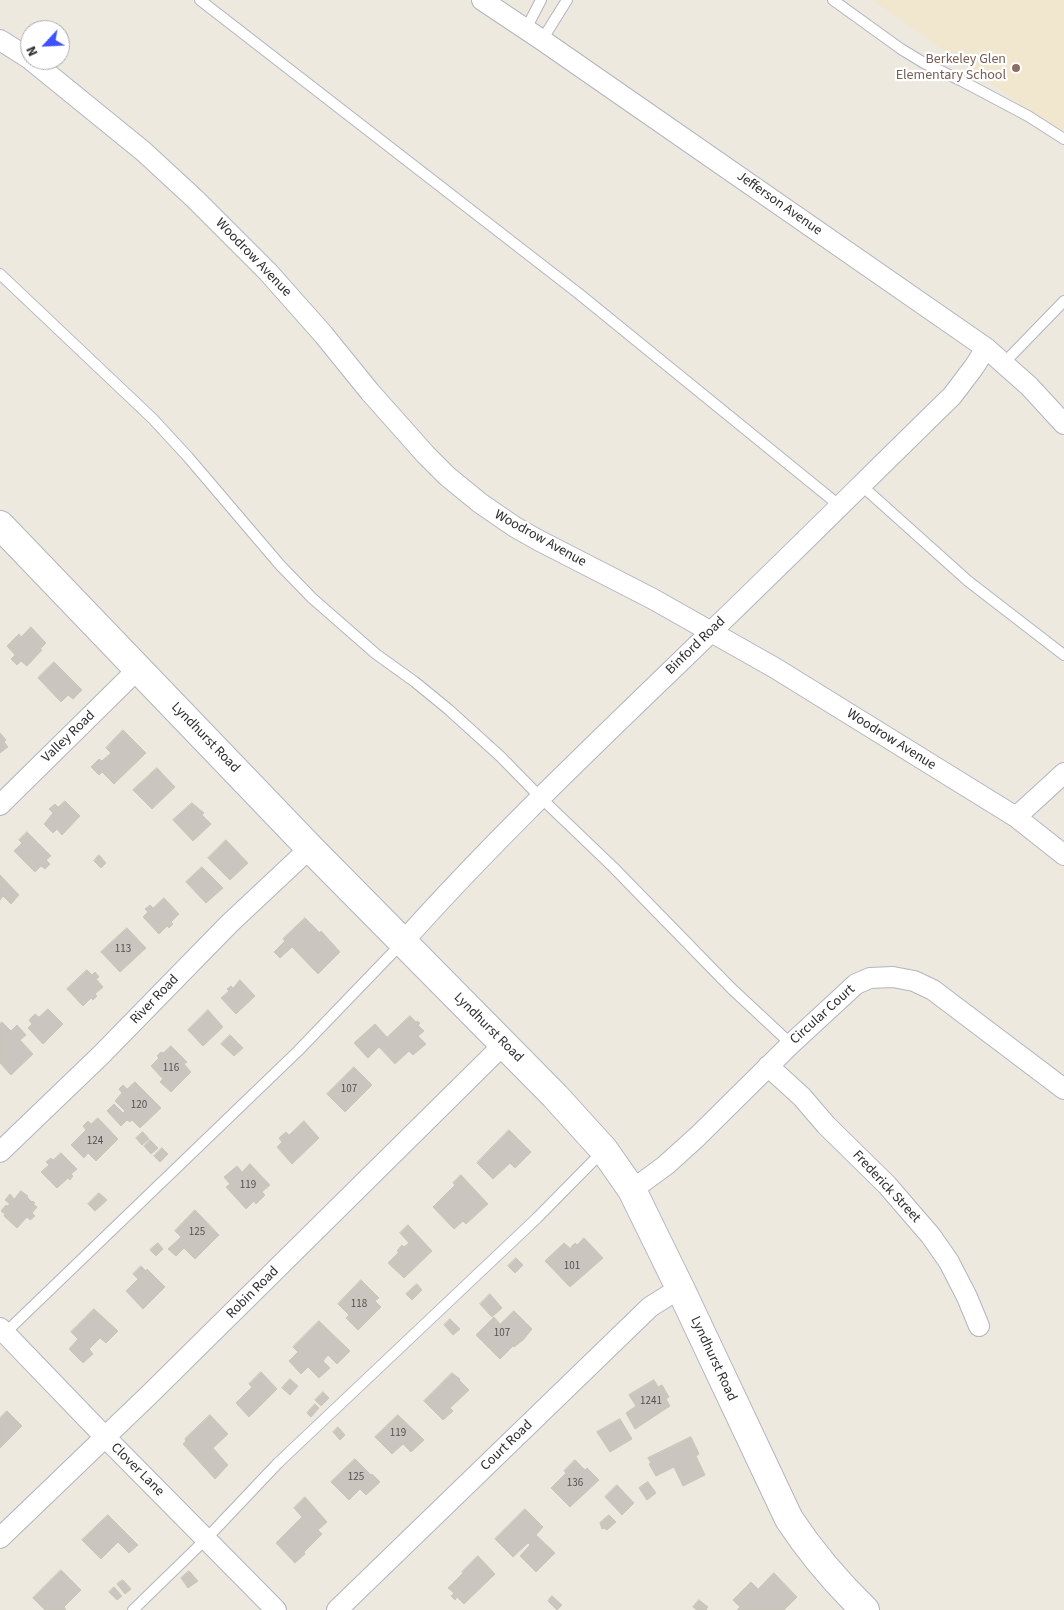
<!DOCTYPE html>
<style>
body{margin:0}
#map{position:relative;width:1064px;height:1610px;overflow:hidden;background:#eee9df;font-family:"Source Sans 3",sans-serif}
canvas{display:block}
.north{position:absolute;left:20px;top:20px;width:50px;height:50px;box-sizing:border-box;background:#fff;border:1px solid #ababab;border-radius:50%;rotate:245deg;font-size:14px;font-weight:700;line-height:20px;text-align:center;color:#2c2c2c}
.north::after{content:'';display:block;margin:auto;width:18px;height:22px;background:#3c52fe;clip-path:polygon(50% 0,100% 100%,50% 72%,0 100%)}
</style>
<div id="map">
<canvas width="1064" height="1610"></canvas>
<div class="north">N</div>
</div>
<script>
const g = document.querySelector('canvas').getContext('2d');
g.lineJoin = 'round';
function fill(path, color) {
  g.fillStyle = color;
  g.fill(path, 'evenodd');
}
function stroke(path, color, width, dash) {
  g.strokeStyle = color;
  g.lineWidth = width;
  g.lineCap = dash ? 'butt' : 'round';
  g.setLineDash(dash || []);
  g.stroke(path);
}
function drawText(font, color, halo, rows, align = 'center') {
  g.font = font + ' "Source Sans 3",sans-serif';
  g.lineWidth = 4.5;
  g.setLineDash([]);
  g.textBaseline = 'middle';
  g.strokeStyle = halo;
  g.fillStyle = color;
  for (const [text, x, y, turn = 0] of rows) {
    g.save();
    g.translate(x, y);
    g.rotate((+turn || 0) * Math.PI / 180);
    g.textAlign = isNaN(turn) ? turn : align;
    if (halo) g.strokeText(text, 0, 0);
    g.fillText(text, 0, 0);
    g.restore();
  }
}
fill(new Path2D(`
 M872 0H1064V135Z`), '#f0e7ce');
const building = new Path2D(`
 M31 627 46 643 40 649 42 650 27 666 21 661 17 665 11 659 15 655 7 646 19 634 21 637Z
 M54 662 82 690 73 699 68 695 61 702 38 678Z
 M123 730 146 753 114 784 102 772 99 775 91 767 99 759 102 761 111 753 106 748Z
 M0 733 6 740 4 742 8 747 0 753Z
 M157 768 175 787 152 809 133 790Z
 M65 801 80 816 62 835 57 829 53 833 44 824 53 813 49 809 55 804 58 807Z
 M192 803 204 813 202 815 211 824 193 841 173 820Z
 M27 832 51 856 46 860 50 864 45 869 41 866 35 872 14 851 22 843 19 840Z
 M226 840 248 863 230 880 208 858Z
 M99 855 106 863 101 868 94 861Z
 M202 867 223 888 206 903 186 882Z
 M0 875 19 895 11 904 3 896 0 900Z
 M164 898 179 914 171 922 173 924 169 928 167 926 159 934 143 917 148 912 145 909 150 905 153 908Z
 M305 918 320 933 321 931 340 952 318 974 292 947 280 958 274 952 285 941 283 939Z
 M127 928 146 948 120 972 101 952Z
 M87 970 92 975 95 972 99 977 96 979 103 987 95 994 97 996 93 1000 91 998 83 1006 67 989Z
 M240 980 255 996 236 1014 221 998 229 991 227 989 231 986 233 988Z
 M48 1009 63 1024 43 1044 28 1028 32 1024 29 1020 35 1014 39 1017Z
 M208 1010 223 1027 203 1046 188 1030Z
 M410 1016 416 1022 417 1021 420 1023 418 1025 424 1031 418 1036 426 1044 413 1055 409 1051 395 1064 379 1047 368 1058 354 1043 375 1024 387 1037Z
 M2 1022 11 1031 17 1025 26 1035 20 1040 33 1054 11 1075 0 1063V1024Z
 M230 1035 243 1048 234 1056 221 1044Z
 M171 1046 187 1062 184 1064 191 1072 171 1092 160 1082 163 1079 151 1066 159 1058 157 1056 161 1052 163 1053Z
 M354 1067 372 1085 345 1112 327 1094Z
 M135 1082 161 1108 140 1128 132 1120 130 1122 127 1120 121 1126 107 1111 114 1104 123 1113 125 1111 115 1101 122 1093 119 1089 123 1085 127 1089Z
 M98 1118 118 1139 96 1161 88 1153 84 1158 71 1145 86 1130 83 1126 88 1121 91 1124Z
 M304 1121 319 1138 292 1164 277 1147 282 1142 279 1138 286 1132 289 1135Z
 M509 1130 531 1152 515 1168 510 1163 493 1179 477 1163Z
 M143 1132 149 1139 142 1145 136 1138Z
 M150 1140 158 1148 151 1154 144 1146Z
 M162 1148 168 1154 160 1162 154 1156Z
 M61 1153 77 1169 71 1174 73 1176 70 1180 68 1178 57 1188 41 1172 49 1165 46 1162 51 1158 53 1160Z
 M250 1164 270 1185 262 1192 265 1195 256 1204 254 1201 246 1209 226 1187 230 1184 224 1177 237 1166 242 1172Z
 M461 1175 488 1204 466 1224 463 1221 454 1229 433 1207 455 1185 453 1183Z
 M21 1191 28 1196 27 1197 32 1202 33 1201 35 1203 33 1204 37 1207 32 1213 35 1216 30 1220 27 1217 17 1228 4 1216 5 1214 1 1211 6 1205 7 1206 10 1204 5 1200 10 1194 14 1199Z
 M99 1193 107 1200 95 1211 88 1204Z
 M195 1210 219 1235 195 1259 184 1248 176 1256 168 1249 181 1237 175 1231Z
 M408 1225 432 1251 404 1278 388 1263 399 1252 397 1251 402 1245 404 1247 409 1243 400 1233Z
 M584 1238 603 1258 570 1287 545 1261 564 1243 572 1250 571 1247 575 1243 577 1245Z
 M158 1243 163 1249 156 1256 150 1250Z
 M516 1258 523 1265 515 1273 508 1266Z
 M141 1266 146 1271 147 1269 165 1287 143 1309 126 1291 138 1279 133 1274Z
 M361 1280 379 1298 375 1301 381 1307 358 1330 346 1318 349 1315 338 1304Z
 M417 1284 422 1290 412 1300 406 1294Z
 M490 1294 502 1308 492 1317 480 1304Z
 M94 1309 118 1331 106 1343 100 1338 89 1349 93 1354 83 1363 69 1349 78 1339 71 1332Z
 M514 1311 532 1329 523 1340 514 1347 513 1346 500 1359 476 1335 494 1317 500 1324Z
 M450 1319 460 1329 453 1335 444 1325Z
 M319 1321 350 1351 337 1364 328 1355 323 1361 330 1368 319 1378 308 1367 301 1374 289 1361 298 1352 293 1347Z
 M261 1372 277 1389 249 1417 236 1403 252 1387 249 1384Z
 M452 1373 460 1379 459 1380 469 1390 450 1408 453 1411 443 1420 424 1401Z
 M290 1379 298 1386 290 1395 282 1388Z
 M654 1380 658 1387 662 1385 669 1397 666 1399 670 1406 635 1429 626 1413 636 1406 629 1395Z
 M323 1392 329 1398 321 1406 315 1400Z
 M315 1404 319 1408 311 1417 307 1413Z
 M7 1411 22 1426 0 1448V1418Z
 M210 1415 228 1434 213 1448 228 1465 215 1479 183 1444 186 1441 185 1439Z
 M398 1415 424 1440 411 1452 403 1444 392 1454 375 1437Z
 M620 1419 632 1439 610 1452 597 1432Z
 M338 1427 345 1435 340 1440 333 1432Z
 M691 1437 699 1454 696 1456 705 1475 683 1486 674 1467 656 1476 649 1464 651 1463 648 1458Z
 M355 1459 371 1475 372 1474 380 1482 366 1495 360 1489 349 1500 331 1482Z
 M575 1460 585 1470 587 1468 599 1480 570 1507 551 1488 566 1473 564 1471Z
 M648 1482 656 1493 647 1500 639 1488Z
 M617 1485 634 1503 622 1515 605 1497Z
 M305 1497 327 1522 318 1530 322 1534 304 1552 305 1554 295 1563 276 1543 302 1517 294 1508Z
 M525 1509 543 1527 536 1535 555 1553 536 1572 520 1556 530 1545 528 1543 513 1557 495 1539Z
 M108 1515 138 1545 129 1553 118 1542 101 1559 82 1540Z
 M609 1515 616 1522 607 1530 604 1528 602 1529 600 1523Z
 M478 1556 495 1574 464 1604 457 1597 455 1600 451 1596 454 1593 448 1588 463 1573 462 1572Z
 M61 1570 81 1590 64 1607 66 1610H45L33 1598Z
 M189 1571 198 1581 188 1588 181 1578Z
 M774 1573 797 1597 784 1610H737L740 1607 733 1600 751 1582 758 1589Z
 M123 1580 131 1589 125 1594 117 1584Z
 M114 1587 122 1596 117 1600 109 1592Z
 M552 1596 562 1605 557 1610 548 1601Z
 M699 1600 708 1607 706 1610H697L693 1607Z`);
fill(building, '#cac5be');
stroke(building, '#cac5b8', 1);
const service = new Path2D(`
 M200 0 578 293 840 506
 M833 0 901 49 924 63 962 81 1028 116 1064 139
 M526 29 541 0
 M542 40 567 0
 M0 274 153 419 188 457 280 565 312 598 376 654 415 682 448 709 501 757 541 798 613 867 731 988 791 1044
 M1004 363 1064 301
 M861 485 968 581 1064 655
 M3 1335 298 1051 402 943
 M133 1610 206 1539 278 1463 537 1218 603 1151`);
const minor = new Path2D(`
 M482 0 542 40 986 348 1029 386 1064 424
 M0 40 30 59
 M31 60 143 151 195 199 268 272 323 334 370 392 426 455 447 476 480 503 515 527 538 540 653 599 775 668 1016 817 1064 855
 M0 805 138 669
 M1016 817 1064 773
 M402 943C500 833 607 733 713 630 793 553 872 474 952 396L974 367 986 348
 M768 1066 802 1097 826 1125 887 1185 931 1236 949 1262 967 1297 979 1326
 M0 1152 101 1055 229 924 310 848
 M632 1190 666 1165 698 1136 791 1044 856 984 870 978 893 977 914 981 933 990 1064 1089
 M0 1328 105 1437 276 1610
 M0 1538 151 1393 504 1044
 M337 1610 650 1307 680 1288`);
const secondary = new Path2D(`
 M0 525 310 848 555 1096 604 1150 632 1190 680 1288 789 1519C812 1554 835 1581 865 1610`);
stroke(service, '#b2b4c0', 12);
stroke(minor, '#b2b4c0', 22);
stroke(secondary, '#b2b4c0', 30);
stroke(service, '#fff', 10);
stroke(minor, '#fff', 20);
stroke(secondary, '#fff', 28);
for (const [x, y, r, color] of [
 [1016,68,5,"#8d6e63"]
]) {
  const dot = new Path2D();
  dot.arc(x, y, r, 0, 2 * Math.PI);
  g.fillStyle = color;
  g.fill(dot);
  stroke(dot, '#fff', 2);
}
drawText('11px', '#545250', null, [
 ["113",123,950],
 ["116",171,1069],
 ["107",349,1090],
 ["120",139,1106],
 ["124",95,1142],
 ["119",248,1186],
 ["125",197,1233],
 ["101",572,1267],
 ["118",359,1305],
 ["107",502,1334],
 ["1241",651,1402],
 ["119",398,1434],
 ["125",356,1478],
 ["136",575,1484]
]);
drawText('14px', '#785e54', '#fff', [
 ["Berkeley Glen",1006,60],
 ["Elementary School",1006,76]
], 'right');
drawText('14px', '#2c2c2c', '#fff', [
 ["Jefferson Avenue",779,204,35],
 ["Woodrow Avenue",253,258,46],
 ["Woodrow Avenue",540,539,29],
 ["Binford Road",696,646,-44],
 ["Valley Road",69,737,-44],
 ["Lyndhurst Road",205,738,46],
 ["Woodrow Avenue",891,740,32],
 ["River Road",155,1000,-46],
 ["Circular Court",823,1015,-42],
 ["Lyndhurst Road",488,1028,45],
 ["Frederick Street",886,1187,47],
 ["Robin Road",253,1293,-45],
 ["Lyndhurst Road",713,1359,65],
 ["Court Road",507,1446,-44],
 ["Clover Lane",137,1470,45]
]);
</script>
